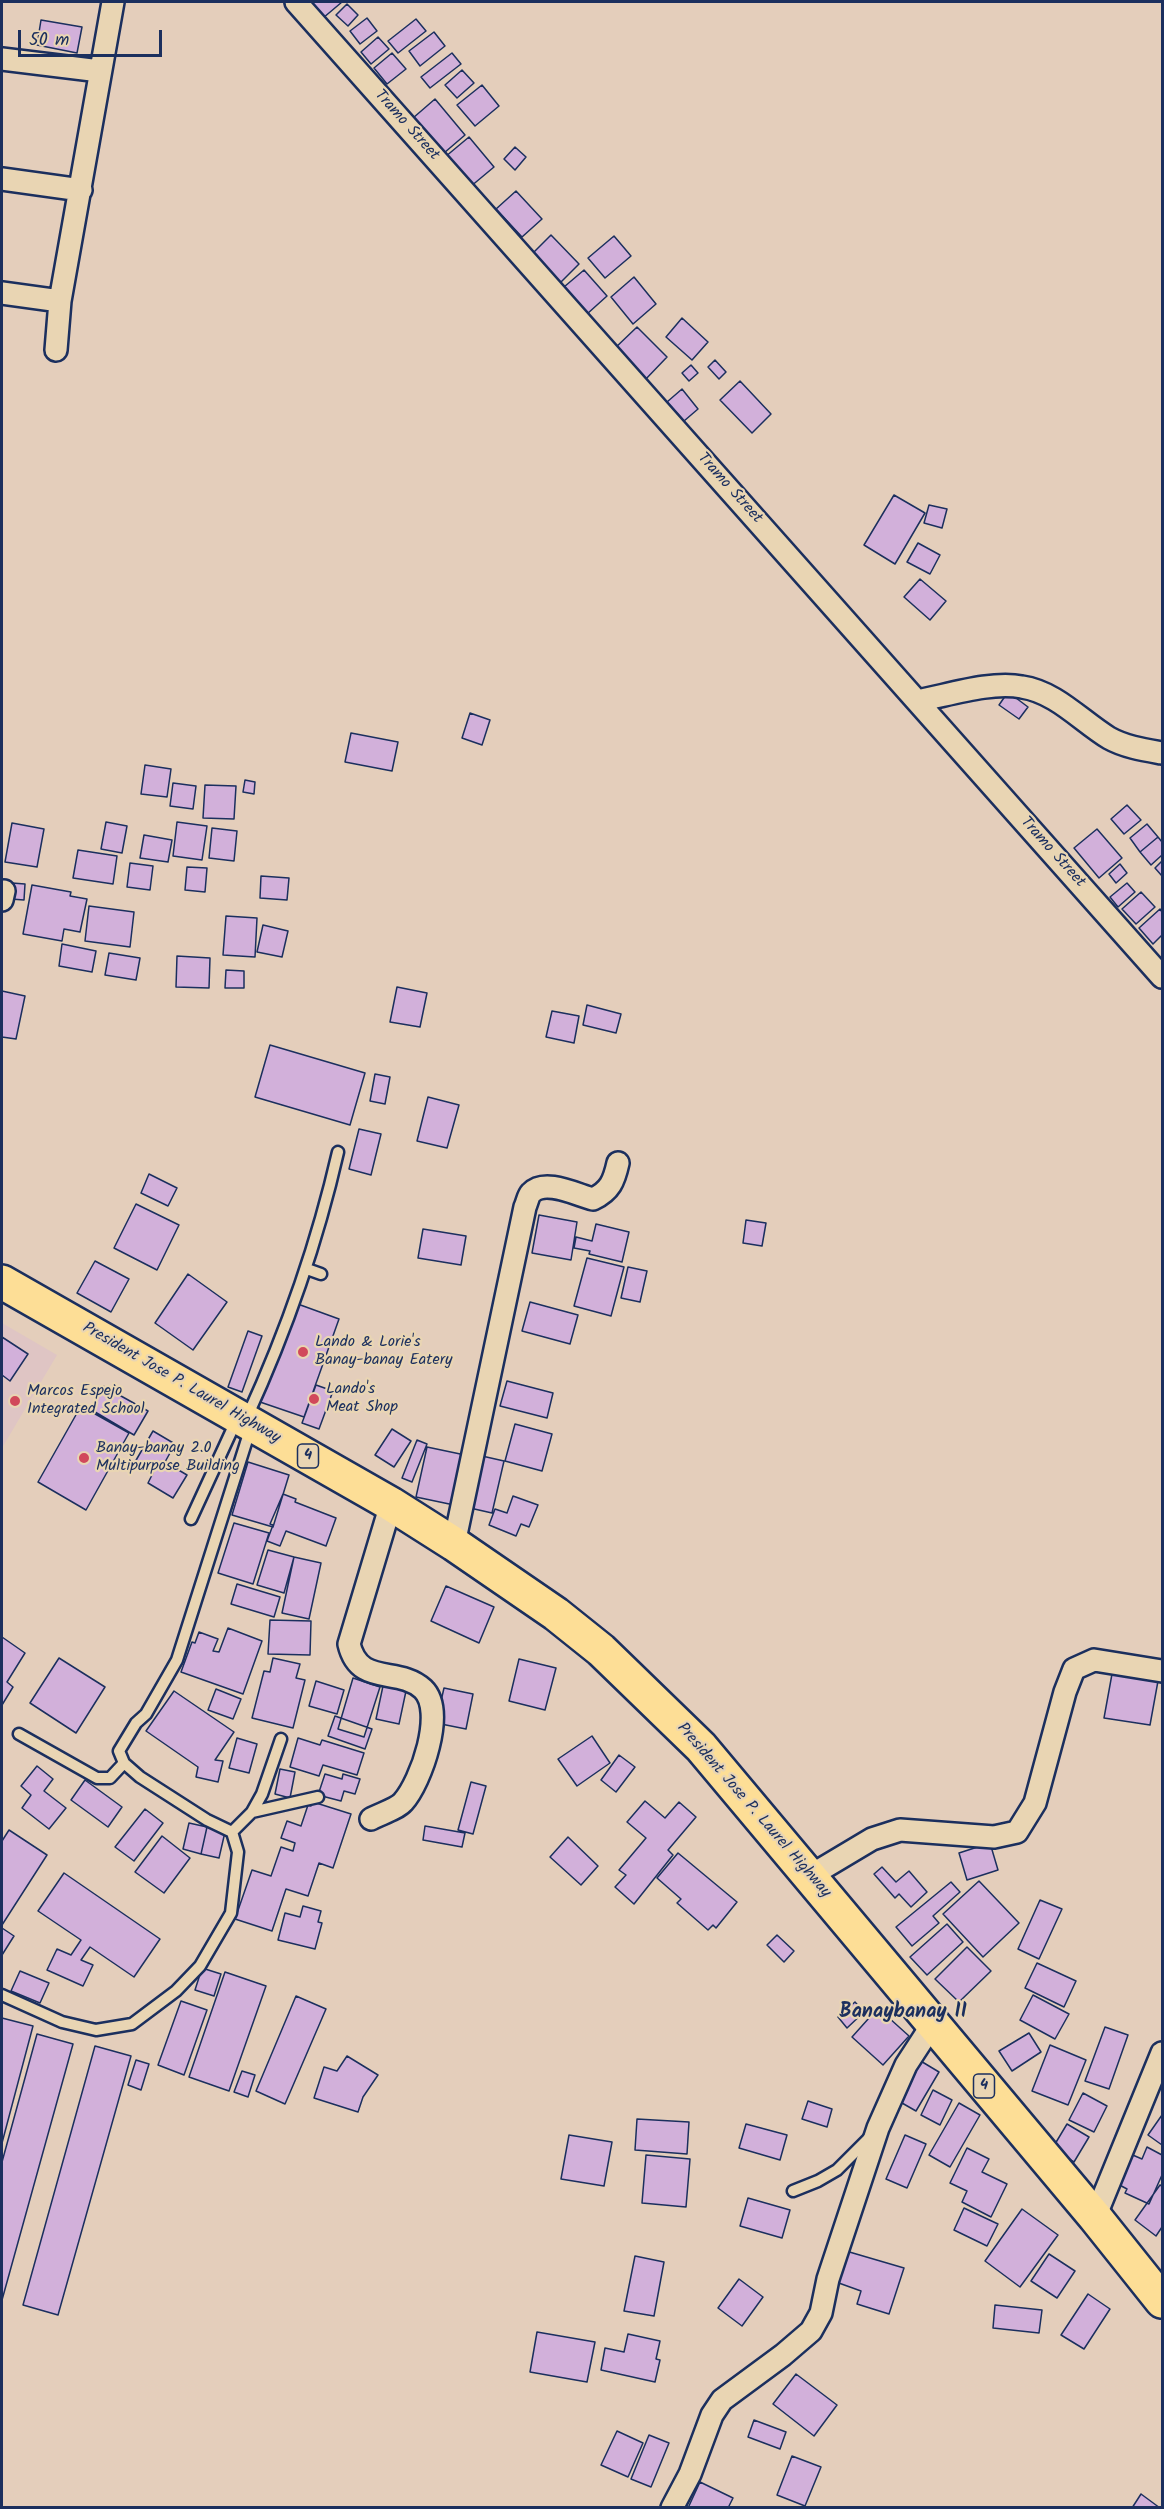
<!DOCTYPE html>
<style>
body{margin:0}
#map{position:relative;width:1164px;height:2509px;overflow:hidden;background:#e4cebb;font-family:Kalam,sans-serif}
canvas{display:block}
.frame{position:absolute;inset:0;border:3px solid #1b2f5e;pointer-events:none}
.scale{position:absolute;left:18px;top:30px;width:144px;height:27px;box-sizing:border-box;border:3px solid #1b2f5e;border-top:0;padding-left:8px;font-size:18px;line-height:21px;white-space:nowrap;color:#1b2f5e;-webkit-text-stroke:4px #e9d5b3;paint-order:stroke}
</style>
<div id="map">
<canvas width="1164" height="2509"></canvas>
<div class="frame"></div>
<div class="scale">50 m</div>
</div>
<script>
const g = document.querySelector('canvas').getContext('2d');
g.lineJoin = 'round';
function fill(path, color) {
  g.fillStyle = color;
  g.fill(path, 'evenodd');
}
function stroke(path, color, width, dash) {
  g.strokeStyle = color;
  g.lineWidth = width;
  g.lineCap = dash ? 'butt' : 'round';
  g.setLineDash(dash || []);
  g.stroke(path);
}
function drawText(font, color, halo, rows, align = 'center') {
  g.font = font + ' Kalam,sans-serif';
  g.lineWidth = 4.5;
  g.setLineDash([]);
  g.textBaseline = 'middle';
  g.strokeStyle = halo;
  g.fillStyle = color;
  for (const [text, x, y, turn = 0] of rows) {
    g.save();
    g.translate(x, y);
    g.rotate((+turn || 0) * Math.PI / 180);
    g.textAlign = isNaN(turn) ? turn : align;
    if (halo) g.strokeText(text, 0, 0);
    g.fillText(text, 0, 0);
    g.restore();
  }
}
fill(new Path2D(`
 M2 1323 57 1355 2 1448Z`), '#dfc5c4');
const building = new Path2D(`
 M310 2H342L323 18Z
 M347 4 358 15 348 26 336 15Z
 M367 18 377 31 360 44 350 31Z
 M416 19 426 31 398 53 388 41Z
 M41 20 82 27 77 53 37 45Z
 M434 32 445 46 420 66 409 51Z
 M378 37 389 49 371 64 361 52Z
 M392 53 406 69 387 84 374 68Z
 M452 53 461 64 430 88 421 77Z
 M462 70 474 83 457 98 445 85Z
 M482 85 499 106 475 126 457 105Z
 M435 99 465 135 444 153 413 118Z
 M469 137 494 167 470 187 445 157Z
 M515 147 526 157 515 170 504 159Z
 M516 191 542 219 522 237 496 209Z
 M551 235 579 264 559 284 531 255Z
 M614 236 631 256 605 278 588 258Z
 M584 270 607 296 587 314 564 287Z
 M634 277 656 304 633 324 611 297Z
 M682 318 708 342 692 360 666 337Z
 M637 327 667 357 644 381 613 350Z
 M715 360 726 372 719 379 708 367Z
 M691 365 698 373 689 381 682 373Z
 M740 381 771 414 752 433 720 400Z
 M682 389 698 409 684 421 667 402Z
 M894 495 925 513 895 564 864 545Z
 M929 505 947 509 942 528 924 523Z
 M918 543 940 555 930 574 907 562Z
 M920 579 946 601 930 620 904 597Z
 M1008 692 1028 707 1019 719 999 705Z
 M470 713 490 720 482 745 462 738Z
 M351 733 398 742 392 771 345 762Z
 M145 765 171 769 167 797 141 794Z
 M245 780 255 782 254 794 243 792Z
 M173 783 196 786 193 809 170 806Z
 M205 785 236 786 234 819 203 818Z
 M1127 805 1141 820 1124 834 1111 819Z
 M106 822 127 826 122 853 101 849Z
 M177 822 207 826 202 860 173 856Z
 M12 823 44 829 37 867 5 862Z
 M1147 824 1158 837 1140 852 1130 838Z
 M212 828 237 831 234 861 209 858Z
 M1097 829 1122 858 1099 878 1074 848Z
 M144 835 172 840 168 862 140 858Z
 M1158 837 1162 842V855L1151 865 1140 852Z
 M78 850 117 856 113 884 73 878Z
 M1162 861V876L1155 868Z
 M130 863 153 866 150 890 127 887Z
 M1120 864 1127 873 1116 883 1109 874Z
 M187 867 207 868 205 892 185 890Z
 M261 876 289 878 287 900 260 898Z
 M12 883 25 884 24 900 11 899Z
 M1127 883 1135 892 1118 907 1110 897Z
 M32 885 71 892 70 896 87 899 80 932 64 929 62 941 23 934Z
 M1141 892 1155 907 1136 924 1122 909Z
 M89 906 134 912 130 947 85 941Z
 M1160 909 1162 912V935L1153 944 1139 928Z
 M226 916 257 918 255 957 223 955Z
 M263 925 288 931 282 957 257 952Z
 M62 944 96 951 92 972 59 966Z
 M109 953 140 958 136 980 105 975Z
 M177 956 210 958 209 988 176 987Z
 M226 970 244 971V988H225Z
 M397 987 427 993 420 1027 390 1022Z
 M2 991 25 996 16 1039 2 1037Z
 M587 1005 621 1014 616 1033 583 1025Z
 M552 1011 579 1016 574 1043 546 1037Z
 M270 1045 365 1073 350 1125 255 1097Z
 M375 1074 390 1077 385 1104 370 1101Z
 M428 1097 459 1105 447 1148 417 1141Z
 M359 1129 381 1134 371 1175 349 1169Z
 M149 1174 177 1188 168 1206 141 1193Z
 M136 1204 179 1225 157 1270 114 1248Z
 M539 1215 577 1222 571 1260 532 1253Z
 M746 1220 766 1223 762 1246 743 1243Z
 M596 1224 629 1232 622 1262 589 1254 590 1251 574 1248 576 1237 592 1241Z
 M423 1229 466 1236 461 1265 418 1258Z
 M587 1258 624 1267 611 1316 574 1306Z
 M95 1261 129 1279 111 1312 77 1293Z
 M628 1267 647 1271 640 1302 621 1298Z
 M188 1274 227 1302 193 1350 155 1323Z
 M530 1302 578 1315 570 1344 522 1331Z
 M295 1303 339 1319 304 1417 260 1402Z
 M248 1331 262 1336 242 1392 228 1387Z
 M2 1337 28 1354 10 1381 2 1375Z
 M507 1381 553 1393 547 1418 500 1406Z
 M316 1385 333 1391 319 1429 302 1423Z
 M103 1386 148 1411 134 1435 90 1409Z
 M81 1406 129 1433 86 1510 38 1482Z
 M515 1424 552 1434 542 1471 505 1461Z
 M392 1429 411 1441 394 1467 375 1455Z
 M153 1431 175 1444 165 1462 187 1475 173 1498 148 1483 153 1473 135 1462Z
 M417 1440 427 1444 412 1482 402 1478Z
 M427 1447 465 1455 454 1505 416 1497Z
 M482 1456 504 1461 492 1513 470 1508Z
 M248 1462 289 1475 273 1527 232 1515Z
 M283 1494 296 1499 295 1502 336 1518 326 1546 286 1531 280 1546 267 1541 273 1525 270 1524Z
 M513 1496 538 1505 529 1527 521 1524 516 1536 489 1525 495 1509 507 1513Z
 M234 1523 269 1533 253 1584 218 1573Z
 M268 1550 294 1557 284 1593 257 1585Z
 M294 1557 321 1563 309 1619 282 1613Z
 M237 1584 280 1597 274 1617 231 1604Z
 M446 1586 494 1607 479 1643 431 1621Z
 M270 1620 311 1621 310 1655 268 1654Z
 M228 1628 262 1641 243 1694 181 1672 192 1642 195 1643 199 1632 218 1639 213 1651 219 1652Z
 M2 1637 25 1653 7 1682 13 1687 2 1705Z
 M59 1658 105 1687 76 1733 30 1703Z
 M273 1658 300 1664 296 1678 305 1680 293 1728 252 1718 264 1671 270 1672Z
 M519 1659 556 1668 545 1710 509 1701Z
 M1112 1674 1158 1681 1150 1725 1104 1718Z
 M353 1678 380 1687 364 1737 338 1729Z
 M316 1681 344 1690 337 1714 309 1706Z
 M383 1686 406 1691 399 1724 376 1719Z
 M444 1688 473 1694 466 1729 436 1723Z
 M216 1689 241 1699 233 1719 208 1710Z
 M174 1691 234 1732 215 1760 223 1761 218 1782 196 1777 198 1767 146 1731Z
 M335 1716 372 1729 365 1749 328 1736Z
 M592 1736 610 1763 577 1786 558 1759Z
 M237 1738 257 1744 249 1773 229 1768Z
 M298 1738 320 1745 322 1740 364 1753 357 1775 323 1765 319 1776 290 1767Z
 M619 1755 635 1767 616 1792 601 1780Z
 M37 1766 53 1779 44 1791 66 1808 49 1829 22 1808 31 1795 21 1786Z
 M280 1769 295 1772 290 1798 275 1794Z
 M325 1774 342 1779 343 1774 360 1779 355 1794 344 1791 341 1801 318 1795Z
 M85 1780 122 1807 108 1827 71 1800Z
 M471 1782 486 1786 473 1834 458 1830Z
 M645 1801 665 1818 679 1802 696 1817 668 1850 673 1855 634 1904 615 1887 626 1875 619 1870 646 1838 627 1822Z
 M313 1802 351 1814 333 1868 319 1863 308 1896 286 1889 272 1931 235 1919 252 1870 271 1876 281 1847 293 1851 295 1843 281 1838 287 1821 301 1826 308 1805 311 1806Z
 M145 1809 163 1823 134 1861 115 1847Z
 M189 1823 207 1827 201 1854 183 1849Z
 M425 1826 465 1833 462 1847 423 1840Z
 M207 1827 225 1832 219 1858 201 1854Z
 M9 1830 47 1855 2 1925V1841Z
 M162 1836 190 1858 164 1893 135 1872Z
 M568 1837 598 1866 581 1885 550 1857Z
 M990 1843 998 1870 967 1880 959 1853Z
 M678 1853 737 1902 716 1928 713 1925 708 1930 677 1903 681 1899 657 1878Z
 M882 1867 896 1882 909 1871 927 1892 911 1907 899 1894 895 1898 874 1874Z
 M64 1873 160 1939 134 1977 90 1947 81 1960 93 1965 83 1986 47 1970 57 1949 71 1955 81 1940 38 1911Z
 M979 1881 1019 1923 983 1957 943 1914Z
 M951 1882 960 1892 933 1916 939 1923 912 1946 896 1927Z
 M1040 1900 1062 1909 1039 1959 1018 1949Z
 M303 1906 321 1911 318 1922 322 1923 315 1949 278 1940 285 1913 300 1917Z
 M947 1924 963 1942 927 1975 910 1957Z
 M2 1928 14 1936 2 1955Z
 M777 1935 794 1951 784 1962 767 1945Z
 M967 1947 991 1971 959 2002 935 1979Z
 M1037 1963 1076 1981 1064 2007 1025 1988Z
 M202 1968 221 1974 214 1996 195 1990Z
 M20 1971 49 1983 40 2003 11 1991Z
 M225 1972 266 1986 229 2091 189 2077Z
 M1033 1995 1069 2014 1055 2039 1020 2020Z
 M296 1996 326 2009 285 2104 256 2091Z
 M181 2001 207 2010 184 2075 158 2065Z
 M855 2002 864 2012 847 2028 838 2017Z
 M878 2008 909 2036 883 2065 852 2037Z
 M2 2018 33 2026 2 2143Z
 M1105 2027 1128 2035 1109 2089 1085 2081Z
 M1029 2033 1041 2052 1012 2071 999 2051Z
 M37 2034 73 2044 2 2300V2162Z
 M1050 2045 1086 2060 1068 2105 1032 2091Z
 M95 2046 131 2056 58 2315 23 2305Z
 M347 2056 378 2075 363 2097 358 2112 314 2098 324 2067 337 2071Z
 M136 2060 149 2064 141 2090 128 2085Z
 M919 2060 939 2072 916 2111 895 2099Z
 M242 2071 255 2075 248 2097 234 2092Z
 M933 2090 952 2100 940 2125 921 2115Z
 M1083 2093 1107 2106 1094 2132 1069 2120Z
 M808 2101 832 2109 827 2127 802 2119Z
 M959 2103 980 2115 950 2167 929 2155Z
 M1162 2115V2145L1148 2135Z
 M637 2119 689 2122 687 2154 635 2150Z
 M746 2124 787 2135 780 2160 739 2148Z
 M1067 2124 1089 2137 1074 2162 1052 2149Z
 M569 2135 612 2142 604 2186 561 2179Z
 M905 2135 926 2144 907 2188 886 2179Z
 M1147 2147 1162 2155V2175L1149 2204 1125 2193 1127 2189 1114 2182 1128 2153 1142 2159Z
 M967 2148 989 2159 982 2172 1007 2184 991 2217 962 2202 967 2191 950 2183Z
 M646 2155 690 2159 686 2207 642 2203Z
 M1160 2185 1162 2186V2227L1156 2236 1135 2220Z
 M748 2198 790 2210 782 2238 740 2226Z
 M964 2208 998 2224 987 2246 954 2230Z
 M1022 2209 1058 2235 1020 2287 985 2261Z
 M846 2251 904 2268 889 2314 857 2304 861 2291 836 2282Z
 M1049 2254 1075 2271 1057 2298 1031 2281Z
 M635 2256 664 2262 654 2316 624 2311Z
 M739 2279 763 2297 742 2326 718 2308Z
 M1088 2294 1110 2309 1084 2349 1061 2335Z
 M995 2305 1042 2310 1039 2333 993 2328Z
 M537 2332 595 2342 587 2382 530 2372Z
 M628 2334 660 2341 656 2359 660 2360 655 2382 601 2370 605 2348 624 2352Z
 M796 2374 837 2405 814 2436 773 2404Z
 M754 2420 786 2432 780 2449 748 2437Z
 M617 2431 643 2443 628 2477 601 2465Z
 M649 2435 669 2443 651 2487 631 2479Z
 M792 2456 821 2467 805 2506 777 2495Z
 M700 2482 733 2498 728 2508H688Z
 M1141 2494 1160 2508H1132Z`);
fill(building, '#d2b0da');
stroke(building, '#1b2f5e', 1.5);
const lane = new Path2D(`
 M307 1269 321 1274
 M247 1417C286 1332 317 1244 338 1152
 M191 1519 237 1419
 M19 1734 97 1778H110L124 1763
 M252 1812 318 1797
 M232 1832 252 1812 262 1794 281 1739
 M2 1995 62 2022 96 2030 132 2024 176 1991 200 1966 231 1913 238 1852 232 1832 207 1820 140 1777 124 1763 119 1751 136 1723 146 1714 177 1660 251 1427
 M793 2191 818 2181 837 2170 870 2137`);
const street = new Path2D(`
 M296 2 1162 977
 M2 59 100 71
 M2 179 81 190
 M2 293 60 301
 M56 350 60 301 113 2
 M917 701C949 695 991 681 1022 687 1056 692 1081 721 1109 738 1125 747 1145 750 1162 753
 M2 900 4 891
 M454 1544 525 1207C527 1203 528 1196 531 1193 545 1178 577 1195 593 1199 610 1191 614 1181 618 1163
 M371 1819C380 1814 397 1809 403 1802 421 1782 446 1711 423 1689 398 1666 359 1687 349 1644L391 1504
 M810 1876 872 1839 900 1830 994 1837 1017 1832 1035 1803 1065 1692 1074 1669 1094 1660 1162 1671
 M1095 2217 1162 2053
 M672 2508 690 2474 712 2415 722 2400 783 2355 811 2331 821 2313 828 2279 878 2128 906 2065 932 2025`);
const highway = new Path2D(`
 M2 1282 391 1504 454 1544 556 1614 601 1650 701 1747 1095 2217 1162 2301`);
stroke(lane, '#1b2f5e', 15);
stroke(street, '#1b2f5e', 26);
stroke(highway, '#1b2f5e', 38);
stroke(lane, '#e9d5b3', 10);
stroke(street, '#e9d5b3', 21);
stroke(highway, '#fdde96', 33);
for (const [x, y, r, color] of [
 [303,1352,6,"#d1495b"],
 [314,1399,6,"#d1495b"],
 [15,1401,6,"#d1495b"],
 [84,1458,6,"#d1495b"]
]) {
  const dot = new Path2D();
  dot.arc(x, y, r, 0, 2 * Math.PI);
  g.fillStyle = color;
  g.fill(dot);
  stroke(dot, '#e9d5b3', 2);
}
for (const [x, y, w] of [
 [308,1456,21],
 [984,2086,21]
]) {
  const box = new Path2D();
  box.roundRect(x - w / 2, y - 12, w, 24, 4.5);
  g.fillStyle = '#e9d5b3';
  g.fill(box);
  stroke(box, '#1b2f5e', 1.5);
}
drawText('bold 15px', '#1b2f5e', null, [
 ["4",308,1456],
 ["4",984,2086]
]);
drawText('16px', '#1b2f5e', '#e9d5b3', [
 ["Tramo Street",406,126,48],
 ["Tramo Street",729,489,48],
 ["Tramo Street",1052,853,48],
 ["President Jose P. Laurel Highway",181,1384,30],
 ["President Jose P. Laurel Highway",753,1811,49]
]);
drawText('16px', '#1b2f5e', '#e9d5b3', [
 ["Lando & Lorie's",315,1343],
 ["Banay-banay Eatery",315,1361],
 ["Lando's",326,1390],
 ["Meat Shop",326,1408],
 ["Marcos Espejo",27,1392],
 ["Integrated School",27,1410],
 ["Banay-banay 2.0",96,1449],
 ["Multipurpose Building",96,1467]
], 'left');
drawText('bold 20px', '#1b2f5e', '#e9d5b3', [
 ["Banaybanay II",903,2014]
]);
</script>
